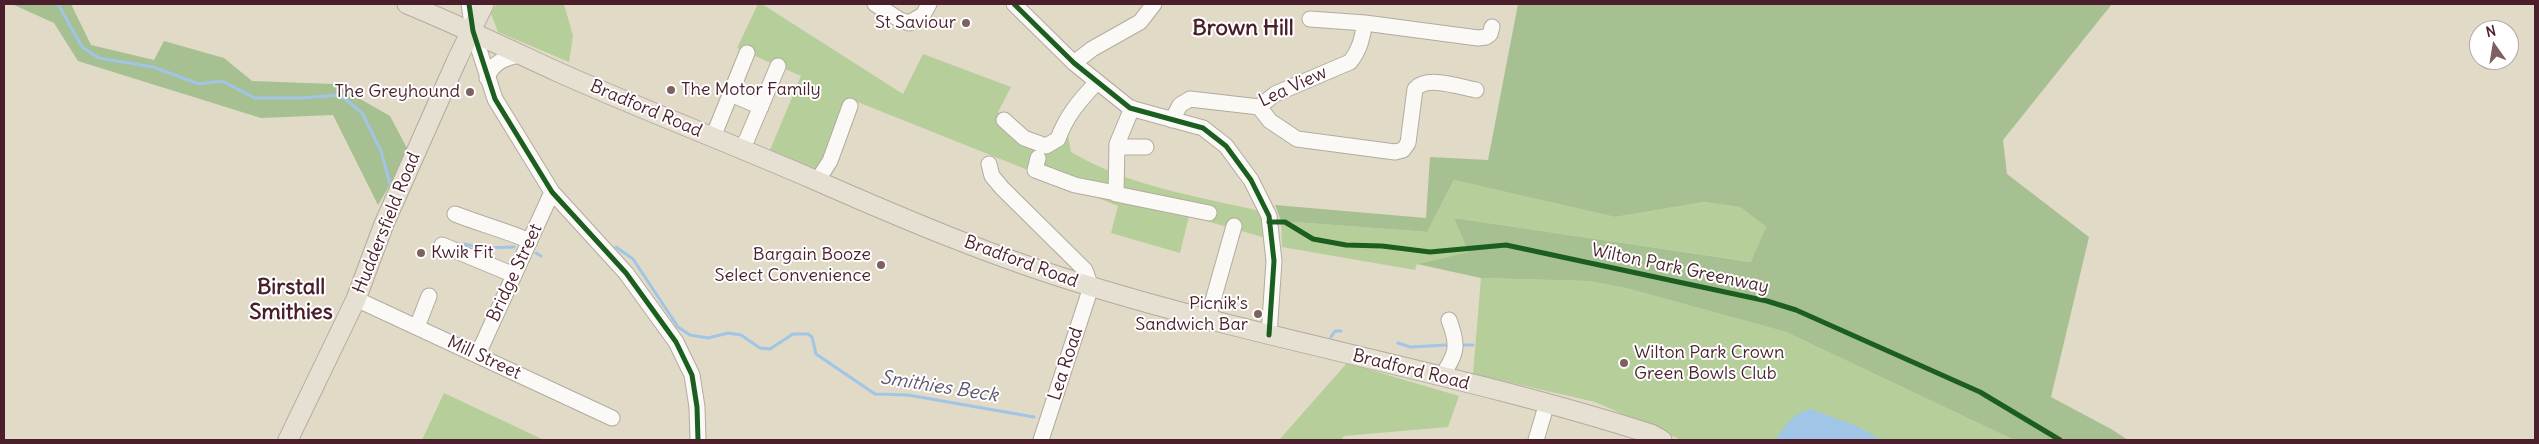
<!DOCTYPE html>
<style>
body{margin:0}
#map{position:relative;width:2539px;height:444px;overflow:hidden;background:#e0dac6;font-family:Delius,sans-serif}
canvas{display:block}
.frame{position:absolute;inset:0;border:5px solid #4a1f2b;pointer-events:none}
.north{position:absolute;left:2469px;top:20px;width:50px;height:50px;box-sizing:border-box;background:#fff;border:1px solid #b7a5aa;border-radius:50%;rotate:347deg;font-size:14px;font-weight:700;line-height:20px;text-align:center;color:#4a1f2b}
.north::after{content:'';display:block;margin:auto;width:18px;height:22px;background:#7e6061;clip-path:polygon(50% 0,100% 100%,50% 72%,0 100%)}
</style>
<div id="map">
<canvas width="2539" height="444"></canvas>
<div class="frame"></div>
<div class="north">N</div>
</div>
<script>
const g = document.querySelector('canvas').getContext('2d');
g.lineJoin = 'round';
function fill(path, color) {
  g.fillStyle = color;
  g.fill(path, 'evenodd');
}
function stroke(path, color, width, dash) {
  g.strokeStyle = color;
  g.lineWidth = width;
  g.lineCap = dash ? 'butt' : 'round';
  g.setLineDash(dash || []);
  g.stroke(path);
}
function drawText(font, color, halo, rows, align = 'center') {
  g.font = font + ' Delius,sans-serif';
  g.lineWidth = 4;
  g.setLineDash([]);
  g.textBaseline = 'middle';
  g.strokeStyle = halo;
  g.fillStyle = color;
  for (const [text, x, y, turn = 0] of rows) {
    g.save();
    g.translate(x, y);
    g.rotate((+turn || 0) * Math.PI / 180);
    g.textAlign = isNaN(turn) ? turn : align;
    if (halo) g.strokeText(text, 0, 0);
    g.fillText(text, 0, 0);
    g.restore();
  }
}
fill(new Path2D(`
 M496 4H564L573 36 569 62 498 32 491 14Z
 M758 4H762L903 94 923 54 1011 87 998 112 1026 133 1047 141 1068 135 1071 152C1128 186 1196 196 1260 211L1266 238 1189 216 1180 253 1111 233 1118 206 855 101 826 175 770 150 801 76 737 48Z
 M1454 180 1615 217 1704 202 1740 207 1766 227 1752 262 1454 218 1468 252 1417 264 1415 270 1282 247 1281 221 1427 232Z
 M1481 278 1588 281 1626 288 1786 332 2014 440H1681L1595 402 1473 374Z
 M1347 363 1459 396 1448 427 1344 436 1341 440H1279Z
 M444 393 544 440H422Z`), '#b6cf9a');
fill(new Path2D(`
 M12 4H71L91 45 154 60 164 41 224 58 252 81 334 84 390 116 409 152 378 205 333 115 261 118 78 61 54 23Z
 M1518 4H2112L2003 140 2007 174 2089 237 2051 397 2111 429 2128 440H2014L1786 332 1626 288 1588 281 1481 278 1417 264 1468 252 1454 218 1751 262 1766 227 1740 207 1704 202 1615 217 1454 180 1427 232 1281 221 1275 205 1426 218 1430 157 1488 160Z`), '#a6c092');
fill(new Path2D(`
 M1810 409 1857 426 1881 440H1775C1786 425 1792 414 1810 409Z`), '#a0c5e6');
stroke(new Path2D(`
 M58 4 82 47 99 58 153 67 199 84 222 81 255 98H301L340 95 362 113 381 151 390 184
 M464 244 484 248 514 247
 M616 247 633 259 678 327 690 335 708 338 728 333 741 335 760 348 770 349 793 334H808L812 337 816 354 875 394 908 395 1034 417
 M536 253 541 256
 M1331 337 1335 331H1341
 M1398 343 1410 347 1447 345
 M1463 345H1473`), '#a0c5e6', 3);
const minor = new Path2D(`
 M469 4 473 31 495 99 552 192 626 273 676 342 692 375 697 407 698 440
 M875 4 900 20 909 23 923 15 929 4
 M1014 4 1074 63 1130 108 1203 128 1226 146 1251 180 1269 216 1274 261 1269 335
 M1310 19 1365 23 1478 38 1486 37 1490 34 1492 27
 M1074 63 1092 49 1140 22 1154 4
 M487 78C493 61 506 58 522 54
 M731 94 761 107
 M1259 107 1270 121 1297 139 1395 152 1403 150 1408 143 1415 89C1428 75 1459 87 1476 90
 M1132 108 1117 144 1116 194 1209 213
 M1004 120 1024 138 1046 146 1058 139C1066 116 1080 100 1097 82
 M1172 120 1180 105 1190 99 1259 107 1275 94 1350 62C1360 50 1362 38 1365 23
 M713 137 747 53
 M1117 147H1146
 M740 149 747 139 778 66
 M1038 158 1035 170 1075 185 1116 193
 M989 164 992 176 1002 188 1085 270 1091 287 1041 440
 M817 181 830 161 850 106
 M455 214C480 224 505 230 530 241
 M442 245 514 275
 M356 299 612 418
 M1208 318 1234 226
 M417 327 429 296
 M478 354 552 192
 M1441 377C1457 354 1459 346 1449 320
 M1536 440 1547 403`);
const major = new Path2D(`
 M407 4C458 25 508 49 558 72 643 110 730 143 815 180 906 220 998 259 1093 287 1277 343 1468 375 1651 434L1662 440
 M288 440 356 299 384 224 456 62 484 4`);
stroke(minor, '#b3aba0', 17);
stroke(major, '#b3aba0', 21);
stroke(minor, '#faf9f6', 15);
stroke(major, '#e5e0d2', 19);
stroke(new Path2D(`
 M469 4 473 31 495 99 552 192 626 273 676 342 692 375 697 407 698 440
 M1014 4 1074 63 1130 108 1203 128 1226 146 1251 180 1269 216 1274 261 1269 335
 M1269 222H1285L1313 239 1346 245 1382 246 1430 252 1506 245 1767 301 1796 310 1980 392 2060 440`), '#1b5e20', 5);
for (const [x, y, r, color] of [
 [966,23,5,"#7e6061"],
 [671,90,5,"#7e6061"],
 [470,92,5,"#7e6061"],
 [421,253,5,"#7e6061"],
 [881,265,5,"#7e6061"],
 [1258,314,5,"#7e6061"],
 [1624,363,5,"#7e6061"]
]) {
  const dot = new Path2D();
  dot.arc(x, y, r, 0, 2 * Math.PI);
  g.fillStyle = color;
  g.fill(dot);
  stroke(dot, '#fff', 2);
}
drawText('18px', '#4a1f2b', '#fff', [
 ["St Saviour",956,23],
 ["The Motor Family",681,90,"left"],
 ["The Greyhound",460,92],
 ["Kwik Fit",431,253,"left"],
 ["Bargain Booze",871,255],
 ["Select Convenience",871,276],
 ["Picnik's",1248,304],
 ["Sandwich Bar",1248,325],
 ["Wilton Park Crown",1634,353,"left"],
 ["Green Bowls Club",1634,374,"left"]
], 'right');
drawText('18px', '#4a1f2b', '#fff', [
 ["Lea View",1293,87,-25],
 ["Bradford Road",646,109,23],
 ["Huddersfield Road",387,223,-68],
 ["Bradford Road",1021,262,20],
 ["Wilton Park Greenway",1680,269,12],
 ["Bridge Street",515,273,-65],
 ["Mill Street",484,358,25],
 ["Lea Road",1066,364,-72],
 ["Bradford Road",1411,370,14]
]);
drawText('italic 19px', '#5e5671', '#fff', [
 ["Smithies Beck",939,387,9]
]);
drawText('bold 22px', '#4a1f2b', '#fff', [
 ["Brown Hill",1243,29],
 ["Birstall",291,288],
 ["Smithies",291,313]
]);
</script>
